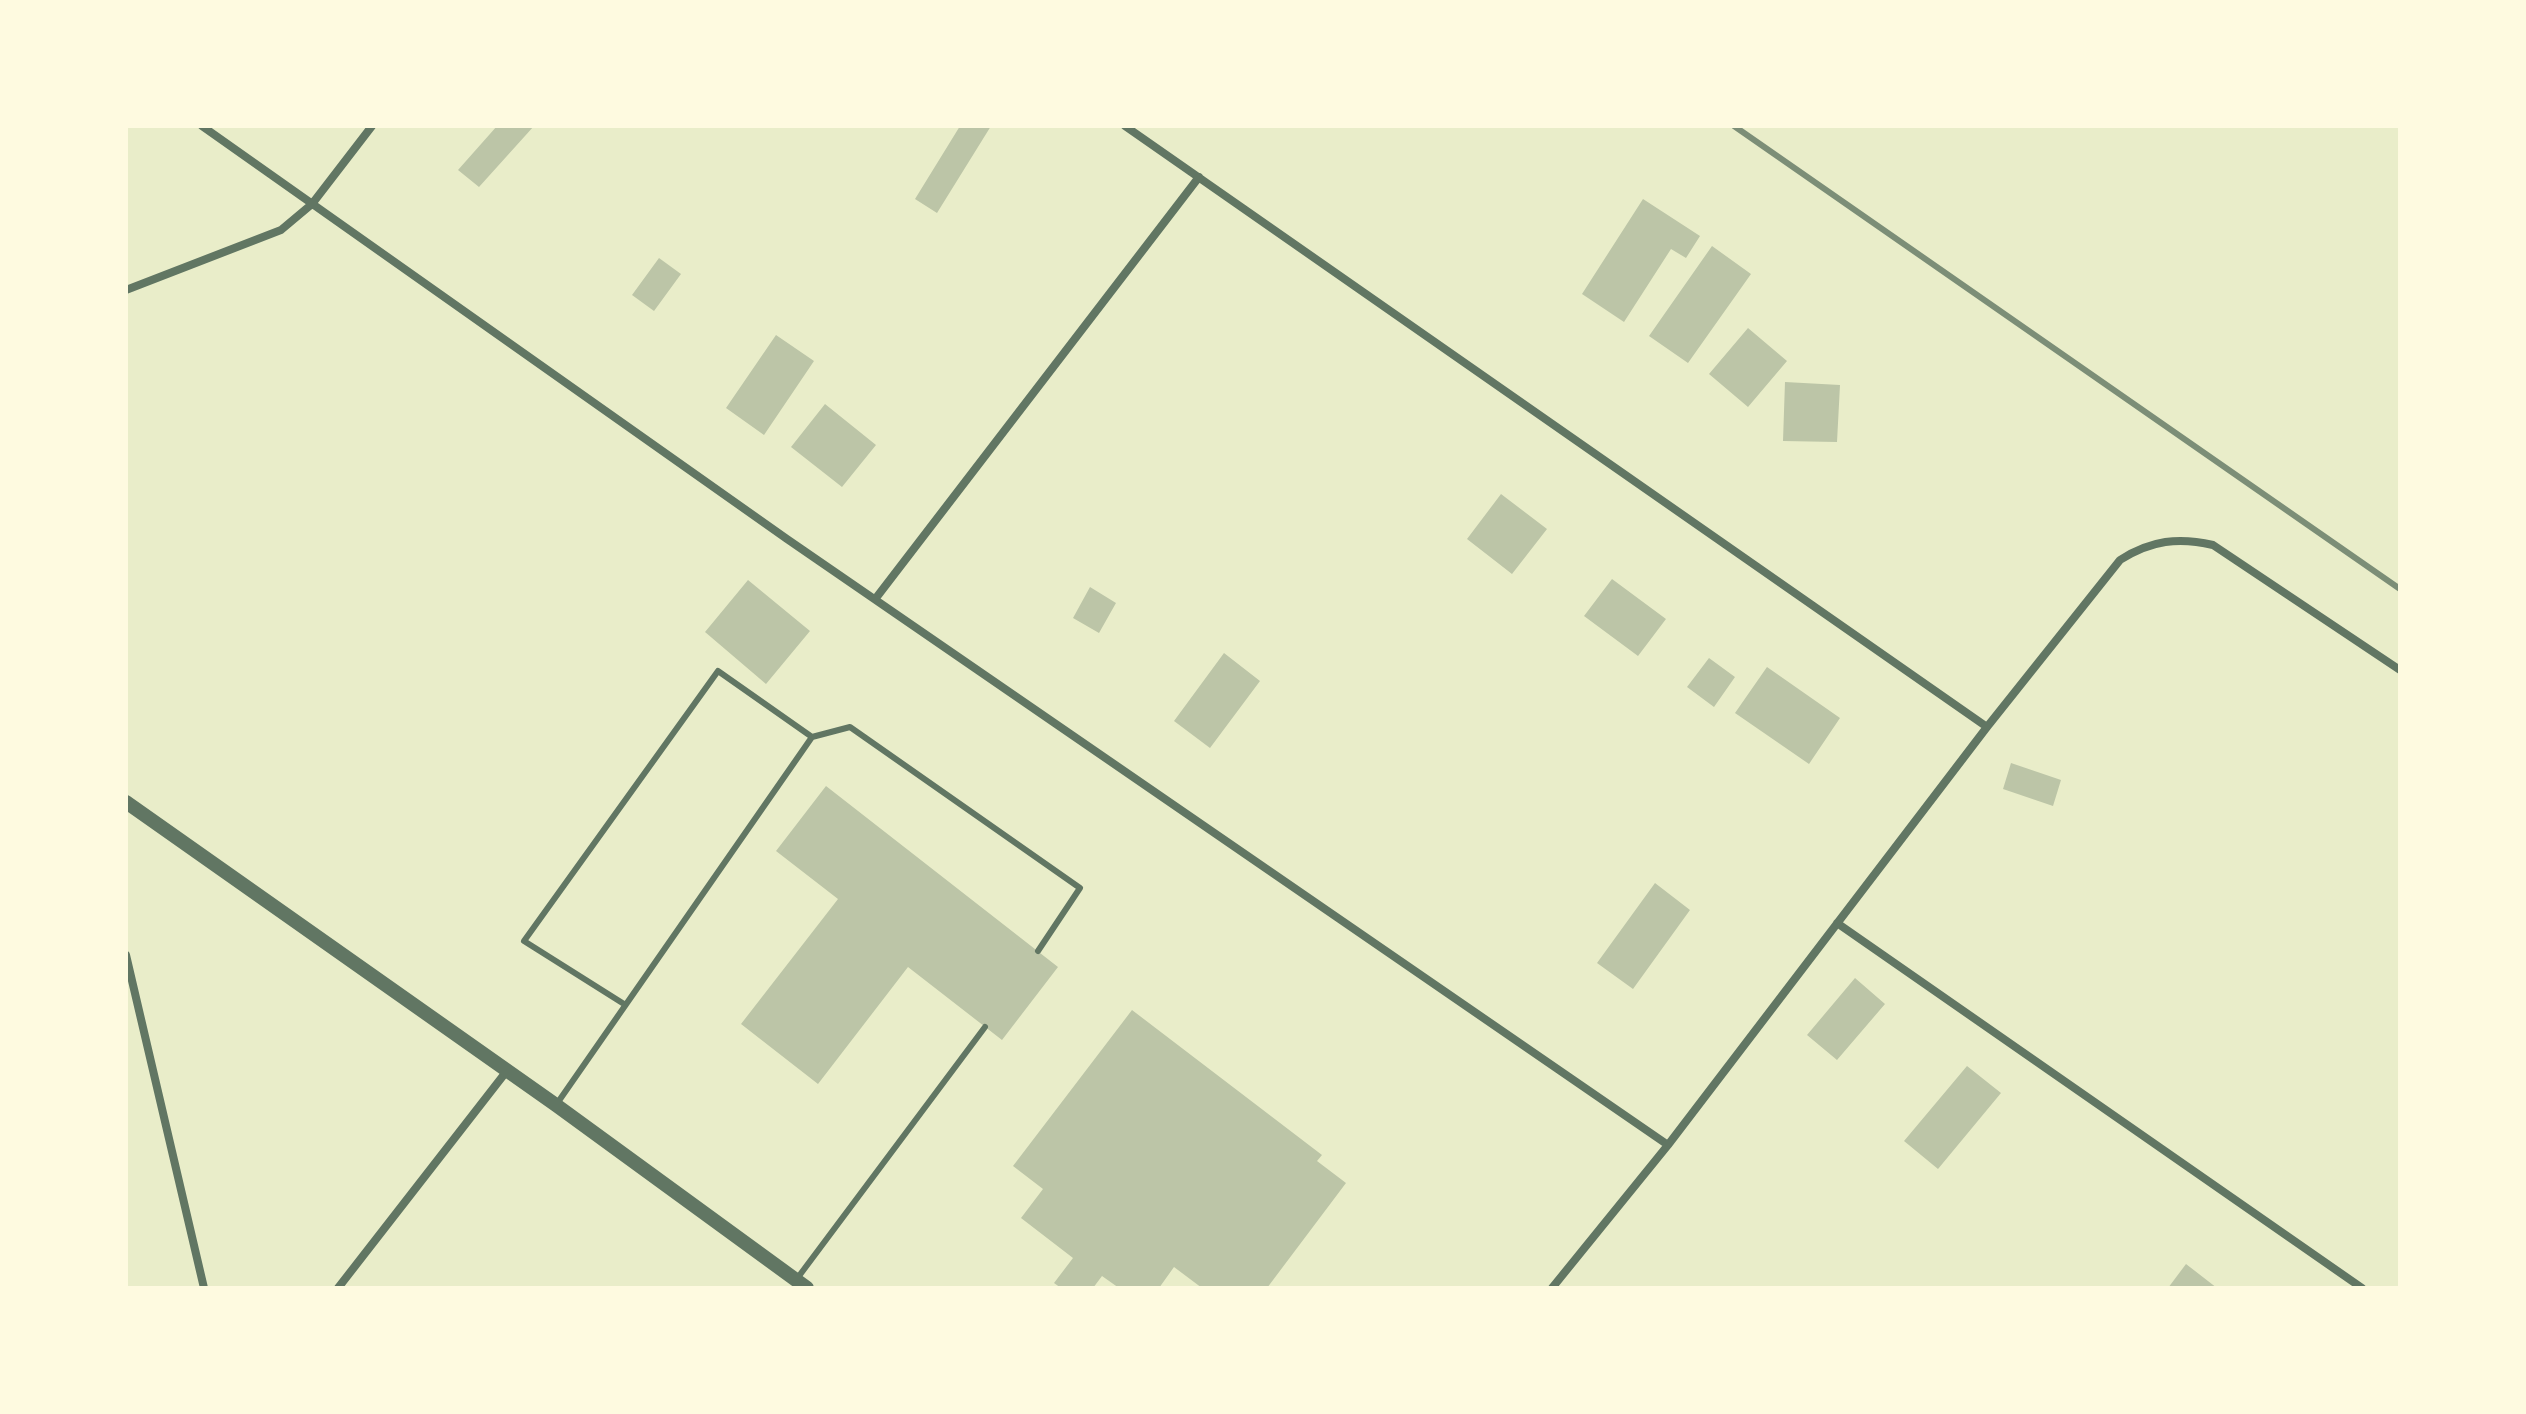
<!DOCTYPE html>
<style>
body{margin:0}
#map{position:relative;width:2526px;height:1414px;overflow:hidden;background:#e9edc9;font-family:Figtree,sans-serif}
canvas{display:block}
.frame{position:absolute;inset:0;border:128px solid #fefae0;pointer-events:none}
</style>
<div id="map">
<canvas width="2526" height="1414"></canvas>
<div class="frame"></div>
</div>
<script>
const g = document.querySelector('canvas').getContext('2d');
g.lineJoin = 'round';
function fill(path, color) {
  g.fillStyle = color;
  g.fill(path, 'evenodd');
}
function stroke(path, color, width, dash) {
  g.strokeStyle = color;
  g.lineWidth = width;
  g.lineCap = dash ? 'butt' : 'round';
  g.setLineDash(dash || []);
  g.stroke(path);
}
fill(new Path2D(`
 M497 126H534L479 187 458 170Z
 M960 126H991L937 213 915 199Z
 M1643 199 1700 236 1686 258 1671 249 1624 322 1582 294Z
 M1712 246 1751 274 1688 363 1649 336Z
 M659 258 681 274 654 311 632 295Z
 M1748 328 1787 361 1748 407 1709 374Z
 M776 335 814 361 764 435 726 408Z
 M1785 382 1840 385 1837 442 1783 441Z
 M825 404 876 445 842 487 791 447Z
 M1501 494 1547 529 1512 574 1467 539Z
 M1612 579 1666 619 1638 656 1584 616Z
 M748 580 810 631 766 684 705 632Z
 M1090 587 1116 603 1099 633 1073 618Z
 M1224 653 1260 681 1210 748 1174 721Z
 M1709 658 1735 677 1714 707 1687 687Z
 M1767 667 1840 718 1809 764 1735 713Z
 M2011 763 2061 780 2053 806 2003 789Z
 M826 786 1058 967 1002 1040 908 967 818 1084 741 1024 838 899 776 851Z
 M1655 883 1690 910 1633 989 1597 963Z
 M1855 978 1885 1004 1837 1060 1807 1035Z
 M1132 1010 1322 1155 1317 1161 1346 1183 1267 1288H1202L1174 1267 1159 1288H1119L1102 1276 1093 1288H1061L1054 1283 1073 1258 1021 1218 1043 1189 1013 1166Z
 M1967 1066 2001 1093 1938 1169 1904 1141Z
 M2186 1264 2217 1288H2168Z`), '#bcc5a7');
stroke(new Path2D(`
 M624 1004 524 941 718 671 812 737
 M556 1105 812 737 850 727 1080 888 1038 951
 M796 1280 985 1027`), '#617663', 6);
stroke(new Path2D(`
 M202 126 787 539 1668 1145
 M1125 126 1987 727
 M126 290 281 230 312 204 372 126
 M876 598 1199 177
 M1837 923 2362 1288
 M126 955 204 1288
 M338 1288 506 1072
 M1552 1288 1668 1145 1987 727 2120 560C2151 540 2179 537 2213 545L2400 670`), '#617663', 8);
stroke(new Path2D(`
 M126 802 556 1105 807 1288`), '#617663', 14);
stroke(new Path2D(`
 M1734 126 2400 589`), '#7c8e77', 6);
</script>
